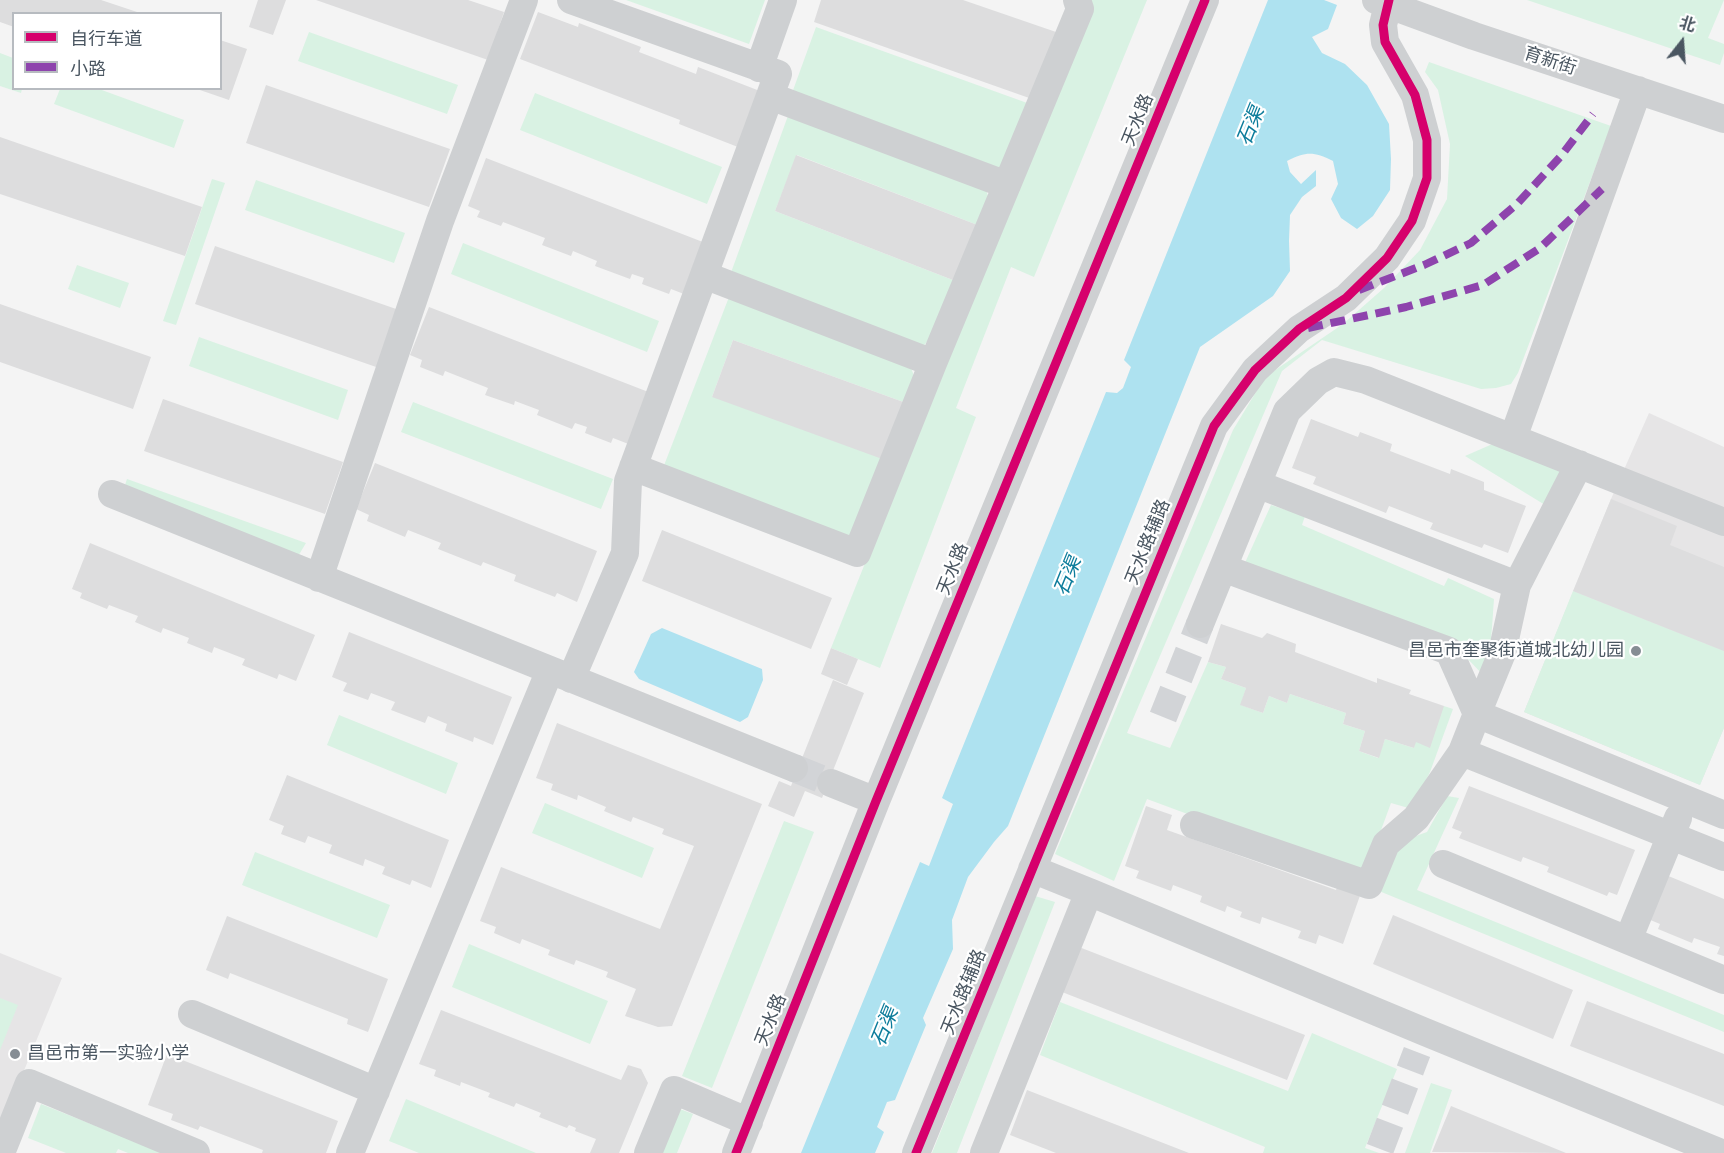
<!DOCTYPE html>
<meta charset="utf-8">
<style>
body{margin:0}
#map{position:relative;width:1724px;height:1153px;overflow:hidden;background:#f4f4f4;font-family:Figtree,"Noto Sans SC",sans-serif}
canvas{display:block}
.legend{position:absolute;left:12px;top:12px;width:210px;height:78px;box-sizing:border-box;background:#fff;border:2px solid #b7bbc0;margin:0;padding:8px 10px;list-style:none;font-size:18px;color:#4a5661}
.legend li{display:flex;align-items:center;gap:12px;height:30px}
.legend b{width:30px;border:2px solid #b7bbc0}
.north{position:absolute;left:1652px;top:12px;width:60px;height:60px;-webkit-text-stroke:4px #fff;paint-order:stroke;rotate:17deg;font-size:16px;font-weight:700;line-height:24px;text-align:center;color:#4a5661}
.north::after{content:'';display:block;margin:auto;width:21px;height:27px;background:#4a5661;clip-path:polygon(50% 0,100% 100%,50% 72%,0 100%)}
</style>
<div id="map">
<canvas width="1724" height="1153"></canvas>
<ul class="legend">
<li><b style="height:8px;background:#d6006c"></b>自行车道</li>
<li><b style="height:8px;background:#8e44ad"></b>小路</li>
</ul>
<div class="north">北</div>
</div>
<script>
const g = document.querySelector('canvas').getContext('2d');
g.lineJoin = 'round';
function fill(path, color) {
  g.fillStyle = color;
  g.fill(path, 'evenodd');
}
function stroke(path, color, width, dash) {
  g.strokeStyle = color;
  g.lineWidth = width;
  g.lineCap = dash ? 'butt' : 'round';
  g.setLineDash(dash || []);
  g.stroke(path);
}
function drawText(font, color, halo, rows, align = 'center') {
  g.font = font + ' Figtree,"Noto Sans SC",sans-serif';
  g.lineWidth = 4.5;
  g.setLineDash([]);
  g.textBaseline = 'middle';
  g.strokeStyle = halo;
  g.fillStyle = color;
  for (const [text, x, y, turn = 0] of rows) {
    g.save();
    g.translate(x, y);
    g.rotate((+turn || 0) * Math.PI / 180);
    g.textAlign = isNaN(turn) ? turn : align;
    if (halo) g.strokeText(text, 0, 0);
    g.fillText(text, 0, 0);
    g.restore();
  }
}
fill(new Path2D(`
 M1649 413 1724 447V728L1700 785 1524 712 1611 499Z
 M0 953 62 978 0 1129Z`), '#e6e5e6');
fill(new Path2D(`
 M626 0H765L749 44Z
 M1091 0H1147L1034 277 1011 267 956 408 976 417 880 668 831 648Z
 M1527 0H1724L1708 38 1724 44V53L1720 65Z
 M816 27 1030 104 1006 166 994 169 792 93Z
 M309 32 458 85 447 114 298 61Z
 M0 53 13 58 14 88 22 89 21 93 0 86Z
 M1429 62 1611 126 1518 373 1511 384 1496 388 1481 389 1322 340 1282 371 1127 733 1170 748 1208 662 1226 667 1221 679 1246 688 1241 705 1263 713 1269 696 1287 703 1290 694 1346 713 1343 724 1365 731 1359 751 1378 758 1385 739 1414 748 1415 739 1444 706 1453 709 1430 772 1412 809 1391 803 1363 879 1147 799 1114 881 1055 854 1233 430 1265 377 1343 324 1384 288 1420 250 1447 199 1450 144 1438 90 1425 72Z
 M60 89H99L184 120 174 148 54 104Z
 M535 93 722 167 707 204 520 130Z
 M789 113 984 183 991 206 949 312 920 351 729 278ZM797 155 980 226 958 282 775 211Z
 M212 179 225 183 176 325 163 321Z
 M256 180 405 233 394 263 245 210Z
 M463 243 659 321 647 352 451 274Z
 M77 265 129 283 120 308 68 289Z
 M729 297 911 368 916 381 859 533 844 538 663 468ZM733 340 906 403 712 397Z
 M199 337 348 390 338 420 189 366Z
 M413 402 613 479 601 509 401 432Z
 M1497 442 1560 466 1562 477 1550 508 1465 456Z
 M127 479 306 543 297 558 123 491Z
 M1271 505 1305 516 1302 525 1444 586 1448 578 1494 599C1492 623 1492 652 1483 675L1466 657 1244 565Z
 M1573 591 1724 651V728L1700 785 1524 712Z
 M339 715 458 763 446 794 327 745Z
 M1447 796 1459 798 1417 890 1724 1015V1032L1379 891 1399 842 1427 832Z
 M545 803 654 848 642 878 532 833Z
 M784 821 814 832 712 1088 682 1076Z
 M255 852 390 905 377 938 242 885Z
 M1035 896 1055 902 957 1153H932Z
 M469 944 608 1001 590 1044 452 987Z
 M0 998 18 1005 0 1050Z
 M1060 1002 1288 1091 1312 1033 1397 1069 1365 1148 1379 1153H1263L1265 1147 1040 1055Z
 M1431 1083 1452 1090 1430 1153H1405Z
 M406 1099 536 1153H419L389 1141Z
 M41 1104 164 1153H128L118 1149 116 1153H66L28 1138Z
 M680 1109 693 1114 677 1153H662Z`), '#d9f2e3');
fill(new Path2D(`
 M1268 0H1324L1337 5 1328 29 1312 37 1322 53 1345 64 1367 85 1389 124 1391 159 1390 190 1373 216 1357 229 1341 218 1331 199 1338 184 1333 161C1314 152 1307 151 1287 161L1290 172 1301 184 1316 170V186L1302 197 1290 215 1289 241 1290 271 1273 296 1200 347 1008 826 994 842 968 877 952 920 953 949 923 1018 926 1025 895 1100 887 1102 877 1127 884 1132 875 1153H801L920 862 929 866 953 804 942 798 1106 392 1117 393 1123 388 1131 367 1124 360Z
 M662 628 762 669 763 680 748 717 740 722 639 679 634 672 651 634Z`), '#aee2f0');
fill(new Path2D(`
 M0 0H101L140 13 14 14V27L0 22Z
 M258 0H286L273 35 249 27Z
 M316 0H468L504 12 488 60Z
 M821 0H963L1056 32 1032 99 814 22Z
 M538 12 578 27 579 23 641 47 639 52 696 74 698 67 765 93 743 149 679 124 680 120 520 59Z
 M220 40 247 49 229 100 197 89 220 88Z
 M266 85 450 149 429 207 246 143Z
 M0 137 202 207 185 256 0 194Z
 M796 155 980 226 958 282 775 211Z
 M486 158 708 244 689 296 671 289 669 294 642 284 644 278 632 274 630 279 595 266 597 261 573 251 571 256 542 245 545 238 503 222 501 226 477 217 480 211 468 206Z
 M215 246 399 310 379 368 195 304Z
 M0 304 151 357 133 409 0 362Z
 M429 307 651 393 631 445 613 438 611 443 585 433 587 427 575 423 572 429 537 415 539 410 515 401 514 405 485 395 488 388 445 371 443 376 420 367 422 360 410 355Z
 M733 340 906 403 885 460 712 397Z
 M163 399 343 462 325 514 144 451Z
 M1311 419 1358 437 1360 432 1392 444 1390 451 1450 474 1451 469 1484 482V490L1526 506 1508 553 1484 544 1482 548 1430 529 1433 523 1389 506 1386 513 1313 484 1316 477 1292 468Z
 M375 463 597 551 577 602 557 593 555 597 514 581 516 575 483 562 481 566 438 549 441 543 408 530 405 537 367 521 369 515 356 509Z
 M1611 499 1677 526 1670 545 1724 567V651L1573 591Z
 M662 530 832 598 811 649 642 581Z
 M90 543 315 635 296 681 279 674 277 679 242 665 245 659 214 647 212 653 187 643 189 638 163 628 161 633 135 622 138 616 109 605 107 609 80 598 82 593 72 589Z
 M1221 624 1262 638 1267 633 1296 644 1295 652 1377 683V678L1411 690 1409 694 1444 706 1430 748 1416 742 1414 748 1385 739 1379 758 1359 751 1365 731 1343 724 1346 713 1290 694 1287 703 1269 696 1263 713 1240 705 1246 688 1221 679 1226 667 1208 662Z
 M349 632 512 697 493 745 474 737 473 742 445 731 447 724 428 716 425 723 391 710 395 702 371 693 368 700 343 691 347 683 332 677Z
 M831 648 858 659 847 685 821 674Z
 M833 680 864 693 822 798 805 791 794 817 768 806 779 781 791 786Z
 M557 723 762 804 672 1026 658 1027 625 1016 636 989 606 977 608 972 576 960 574 965 548 955 550 950 522 939 520 944 494 933 496 927 480 921 501 867 660 929 694 846 662 834 664 829 633 817 631 822 604 811 606 807 578 795 577 800 551 790 553 784 536 778Z
 M287 775 449 840 431 888 412 880 410 885 382 874 385 867 365 859 363 866 329 853 332 845 308 836 305 843 281 834 284 826 269 820Z
 M1469 786 1635 850 1617 895 1609 892 1607 896 1547 872 1549 867 1523 857 1521 862 1459 838 1462 832 1452 828Z
 M1146 806 1172 815 1167 830 1336 890 1340 879 1363 887 1343 944 1319 935 1316 944 1298 938 1301 931 1262 917 1260 924 1240 917 1242 912 1227 906 1225 912 1200 902 1202 896 1173 885 1171 891 1136 878 1139 871 1125 866Z
 M1666 875 1724 899V956L1717 954 1720 947 1694 938 1692 943 1658 929 1660 924 1648 919Z
 M1393 915 1573 990 1553 1039 1373 964Z
 M227 916 388 979 368 1032 347 1024 348 1019 230 973 228 979 206 970Z
 M1079 947 1305 1035 1287 1080 1062 992Z
 M1587 1001 1724 1054V1106L1570 1046Z
 M441 1010 621 1080 628 1065 641 1069 648 1083 619 1153H590L596 1139 575 1131 576 1128 569 1125 567 1128 539 1117 541 1113 516 1103 514 1107 488 1097 490 1093 461 1082 460 1086 434 1076 436 1070 419 1064Z
 M167 1054 338 1121 326 1153H262L263 1150 200 1126 198 1130 171 1120 173 1114 148 1105Z
 M1027 1090 1189 1153H1056L1010 1135Z
 M1451 1106 1566 1153 1432 1152Z`), '#ddddde');
stroke(new Path2D(`
 M1163 717 1200 624
 M794 768 831 783
 M1380 1149 1417 1052`), '#d2d4d7', 28, [28, 14]);
stroke(new Path2D(`
 M571 0 778 74 628 481 625 553 571 679
 M1376 0 1474 36 1724 119
 M759 68 783 0
 M770 96 1007 185
 M704 275 933 363
 M1513 438 1638 90
 M633 467 857 553 933 363 1080 9 1077 0
 M1257 484 1517 585 1502 653 1477 714 1724 815
 M112 494 794 768
 M319 578 440 221 524 0
 M1517 585 1579 464
 M1200 624 1287 411 1318 381 1334 372 1366 380 1724 522
 M1462 752 1724 857
 M831 783 876 801
 M1194 825 1369 885 1386 844 1416 818 1462 752 1477 714 1449 651 1223 568
 M1443 864 1724 980
 M1032 869 1089 892
 M1628 940 1678 818
 M192 1014 376 1091
 M1 1153 29 1083 196 1153
 M350 1153 550 670
 M648 1153 674 1090 749 1122
 M736 1153 876 801 1205 0
 M916 1153 1214 426 1255 370 1299 329 1346 298 1387 258 1412 221 1427 178V140L1415 95 1385 42 1383 25 1389 0
 M984 1153 1089 892 1425 1032 1721 1153`), '#ced0d2', 28);
stroke(new Path2D(`
 M1359 290 1424 265 1471 243 1517 204 1561 156 1593 114
 M1308 328 1406 307 1483 285 1540 248 1602 189`), '#8e44ad', 8, [15, 8]);
stroke(new Path2D(`
 M736 1153 876 801 1205 0
 M916 1153 1214 426 1255 370 1299 329 1346 298 1387 258 1412 221 1427 178V140L1415 95 1385 42 1383 25 1389 0`), '#d6006c', 9);
for (const [x, y, r, color] of [
 [1636,651,6,"#868d94"],
 [15,1054,6,"#868d94"]
]) {
  const dot = new Path2D();
  dot.arc(x, y, r, 0, 2 * Math.PI);
  g.fillStyle = color;
  g.fill(dot);
  stroke(dot, '#fff', 2);
}
drawText('18px', '#4a5661', '#fff', [
 ["育新街",1550,61,18],
 ["天水路",1138,120,-68],
 ["天水路辅路",1148,542,-68],
 ["天水路",953,569,-68],
 ["天水路辅路",964,992,-68],
 ["天水路",771,1020,-68]
]);
drawText('18px', '#4a5661', '#fff', [
 ["昌邑市奎聚街道城北幼儿园",1624,651],
 ["昌邑市第一实验小学",27,1054,"left"]
], 'right');
drawText('italic 20px', '#0c7c9b', '#fff', [
 ["石渠",1251,126,-68],
 ["石渠",1068,576,-68],
 ["石渠",885,1027,-68]
]);
</script>
